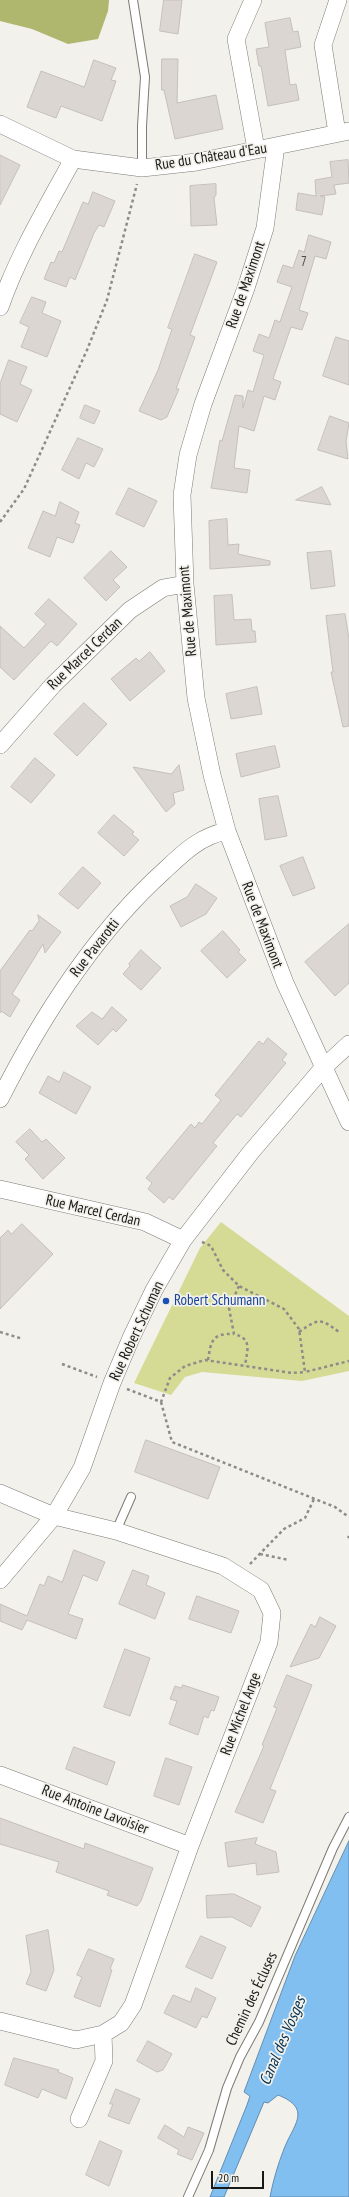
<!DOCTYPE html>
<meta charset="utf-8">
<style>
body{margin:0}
#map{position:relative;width:349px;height:2197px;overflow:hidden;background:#f2f1eb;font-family:"PT Sans Narrow",sans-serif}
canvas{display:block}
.scale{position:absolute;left:211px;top:2171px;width:53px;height:18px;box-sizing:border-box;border:2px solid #181815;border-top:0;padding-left:5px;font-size:12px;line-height:14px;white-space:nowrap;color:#181815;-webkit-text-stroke:3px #f2f1eb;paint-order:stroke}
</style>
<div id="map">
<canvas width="349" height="2197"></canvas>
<div class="scale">20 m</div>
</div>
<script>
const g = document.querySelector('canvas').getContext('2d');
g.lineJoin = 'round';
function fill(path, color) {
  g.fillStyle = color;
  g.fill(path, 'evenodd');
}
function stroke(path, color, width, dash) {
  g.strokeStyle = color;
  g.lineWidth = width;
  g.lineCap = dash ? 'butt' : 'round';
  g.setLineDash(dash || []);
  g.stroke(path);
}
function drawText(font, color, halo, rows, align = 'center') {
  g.font = font + ' "PT Sans Narrow",sans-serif';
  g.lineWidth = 3.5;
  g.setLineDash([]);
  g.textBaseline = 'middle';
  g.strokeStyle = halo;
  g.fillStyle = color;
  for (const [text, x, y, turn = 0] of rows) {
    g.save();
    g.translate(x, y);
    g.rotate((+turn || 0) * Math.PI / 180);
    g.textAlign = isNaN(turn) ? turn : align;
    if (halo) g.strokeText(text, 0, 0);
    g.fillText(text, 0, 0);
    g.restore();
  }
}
fill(new Path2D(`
 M221 1222 349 1316V1371L302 1381 202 1372 185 1377 171 1395 134 1383 200 1248Z`), '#d5db95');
fill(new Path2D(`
 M0 0H109L108 11 98 39 68 44 32 29 0 21Z`), '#afb66d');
const water = new Path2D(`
 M349 1841V2197H270C273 2181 278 2164 284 2149 293 2125 313 2109 278 2095L268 2103 264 2102 224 2197H210L247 2105 250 2096 244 2092 295 1956Z`);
fill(water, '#82bff1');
stroke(water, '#628daf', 1);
const building = new Path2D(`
 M164 0H182L178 34 160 31Z
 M290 18 293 32 298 31 301 47 285 50 290 85 296 84 299 100 268 106 261 66H259L256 49 269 47 265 23Z
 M162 59H178L177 103 216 95 223 129 175 139 164 90H162Z
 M94 60 116 68 111 80 116 81 102 121 61 106 56 118 27 107 41 71 84 87Z
 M0 155 20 165 0 205Z
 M348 160 349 183 334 185 336 194 320 196 325 197 322 215 296 210 298 193 316 196 315 180 332 177 330 162Z
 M216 184V195L214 198 217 225 191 226 190 186Z
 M93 192 115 201 104 227 99 225 94 233 75 280 70 277 66 287 44 279 51 262 54 263 59 251 62 252 83 202 88 204Z
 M309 235 331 242 326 259 315 256 299 310 308 313 302 330 291 327 273 379 281 382 275 400 264 396 254 431 239 426 234 468 250 470 247 493 211 488 220 440 222 441 235 395 243 396V408L248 390 253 392 264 355 253 351 259 334 269 338 275 320 280 322 292 287 277 282 283 265 293 268 299 250 304 252Z
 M195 254 217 262 190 335 195 337 176 389H179L167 417 161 420 139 411 158 370 172 329 168 328Z
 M32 297 46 302 42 313 61 321 47 357 21 347 29 327 20 323Z
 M336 337 349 341V385L323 376Z
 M9 360 27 367 20 384 32 390 17 422 0 414V384Z
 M85 405 100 411 94 424 80 418Z
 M330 416 349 423 346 441 348 459 318 450Z
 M78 438 103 449 94 467 86 463 79 479 62 470Z
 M322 487 331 505 296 500Z
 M129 488 157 501 144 527 116 514Z
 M60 502 79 512 75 523 80 525 73 543 57 537 50 557 28 548 43 511 55 516Z
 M227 519 228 545 239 544 238 554 270 561V565L210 569 209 521Z
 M111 551 127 567 113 580 120 587 106 601 84 578Z
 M331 551 335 586 311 589 307 553Z
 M232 595 234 620 251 619 252 631H255L256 642 216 645 214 596Z
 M49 599 77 624 57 646 51 641 14 680 0 667V626L24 648 46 624 35 614Z
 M345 614 349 639V726L343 727 331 672H333L326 616Z
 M150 652 165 671 130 701 111 679 136 658 139 661Z
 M257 687 262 714 231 719 226 694Z
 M84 703 107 724 77 756 54 734Z
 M275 746 280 767 241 777 236 754Z
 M35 758 55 775 31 803 11 787Z
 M179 765 184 790 173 793 175 804 166 812 133 767 171 774Z
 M278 796 287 836 265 840 259 799Z
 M114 815 134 832 132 834 139 840 124 856 98 833Z
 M303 857 315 888 293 896 280 866Z
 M83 867 101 883 78 909 59 894Z
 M196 884 217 898 206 914 181 927 170 906 187 897Z
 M38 915 61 932 45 953 43 944 12 994 20 1000 10 1017 1 1011 0 1013V971L30 930 32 931 39 921Z
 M349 924V983L335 996 305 962Z
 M223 931 240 950 238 952 246 960 227 978 201 951Z
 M141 950 161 968 141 990 123 974 130 966 129 964Z
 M112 1007 127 1020 116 1032 113 1029 98 1045 76 1026 92 1012 102 1019Z
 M268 1038 287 1054 282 1060 286 1063 241 1117 237 1114 213 1143 217 1146 173 1200 169 1197 164 1203 148 1189 152 1183 146 1178 191 1124 195 1128 199 1122 202 1124 221 1100 215 1095 259 1041 263 1044Z
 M64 1072 91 1087 76 1114 39 1093 48 1076 59 1082Z
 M30 1129 42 1142 46 1139 65 1158 43 1179 25 1159 29 1155 16 1142Z
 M22 1224 53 1254 0 1309V1238L8 1230 11 1234Z
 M146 1440 220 1467 208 1499 135 1472Z
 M74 1550 105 1562 97 1581 83 1575 68 1614 83 1619 76 1639 27 1620 22 1630 0 1621V1604L27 1616 40 1584 44 1586 48 1576 62 1582Z
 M133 1570 149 1576 146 1585 165 1593 155 1619 119 1604Z
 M197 1596 239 1611 231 1633 189 1619Z
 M320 1617 336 1626 319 1658 290 1667 311 1624 315 1627Z
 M125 1649 150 1658 130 1716 104 1707Z
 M287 1675 312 1685 270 1789 276 1791 263 1823 235 1812 264 1746 262 1745 277 1708 274 1707Z
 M183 1685 219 1697 214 1711 211 1710 208 1718 204 1716 198 1735 169 1724 177 1701 170 1699 175 1686 181 1688Z
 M74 1747 115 1762 107 1785 66 1769Z
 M166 1758 192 1767 179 1805 154 1796Z
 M0 1818 84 1849 85 1843 153 1868 141 1901 137 1906 107 1895 109 1891 56 1872 59 1862 0 1844Z
 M257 1838 255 1844 276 1852 279 1872 257 1875 256 1863 228 1867 225 1843Z
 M234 1894 261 1907 251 1927 232 1917 207 1918 206 1896Z
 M48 1930 54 1970 46 1991 26 1984 31 1972 26 1936Z
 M201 1936 226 1947 212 1979 186 1967Z
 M89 1949 114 1959 110 1969 112 1970 100 2007 74 1997 82 1977 77 1975Z
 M196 1988 216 1998 207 2018 202 2016 196 2028 164 2013 173 1995 190 2002Z
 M148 2041 172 2054 163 2070 157 2072 137 2061Z
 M14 2058 59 2070 58 2072 73 2078 66 2099 42 2089 38 2098 5 2085Z
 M116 2089 140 2099 129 2124 108 2116 113 2104H110Z
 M165 2125 184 2137 188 2127 204 2133 192 2160 177 2154 179 2150 158 2138Z
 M100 2141 122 2151 109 2186 86 2175Z`);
fill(building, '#dcd6d2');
stroke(building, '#c4bfbb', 1);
const service = new Path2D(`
 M133 0 145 77 142 126V168
 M116 1531 131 1497
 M188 2197 209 2150 227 2088 240 2057 259 2022 333 1848 349 1817`);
const minor = new Path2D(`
 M253 0 236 39 256 149
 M0 124 73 159 142 168 197 162 349 131
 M337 133 323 45 338 0
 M276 146 265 228 246 288 203 404 188 455 182 495 185 584 196 698 212 775 227 831 285 983 349 1122
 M0 307C18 255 47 207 73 159
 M0 745 53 685 130 610 163 588 185 584
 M0 1099C42 1016 94 934 164 871 183 853 200 836 227 831
 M0 1189 145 1222 183 1240
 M0 1493 54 1516 116 1531 223 1566 261 1590 272 1613 269 1642 190 1846 133 2005 121 2023 103 2034 76 2040 0 2021
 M0 1580 54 1516 82 1468 112 1383 131 1338 154 1290 183 1240 251 1152 323 1068 349 1044
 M0 1775 190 1846
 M79 2119 104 2061 103 2034`);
stroke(service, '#7c7b75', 10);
stroke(minor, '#7c7b75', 18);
stroke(new Path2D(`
 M0 522 24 489 87 350 107 300 137 184
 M202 1242 211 1246 223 1270 239 1286 284 1309 299 1329 305 1372 349 1361
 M239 1286 229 1308 234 1334C253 1339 247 1350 245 1366
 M0 1332 23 1339
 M299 1332C319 1318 320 1318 339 1332
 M208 1360C211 1341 212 1333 234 1334
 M62 1364 97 1377
 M127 1389 161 1402 170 1378 185 1366 205 1360 292 1373 305 1372
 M161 1402 172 1442 335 1507 349 1517
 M348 1538 349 1536
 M260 1554 289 1560
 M250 1564 284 1529 305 1518 314 1499`), '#8d8c88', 2.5, [3, 3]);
stroke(service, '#fff', 8);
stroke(minor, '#fff', 17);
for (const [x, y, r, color] of [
 [166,1301,4,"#1a4fb4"]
]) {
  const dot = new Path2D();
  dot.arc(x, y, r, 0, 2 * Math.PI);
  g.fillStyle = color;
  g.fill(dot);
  stroke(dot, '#f2f1eb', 1.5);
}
drawText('13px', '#494844', null, [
 ["7",304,262]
]);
drawText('15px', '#181815', '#f2f1eb', [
 ["Rue du Château d'Eau",211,157,-9],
 ["Rue de Maximont",246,285,-71],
 ["Rue de Maximont",188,611,-95],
 ["Rue Marcel Cerdan",85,654,-44],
 ["Rue de Maximont",262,925,69],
 ["Rue Pavarotti",95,948,-52],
 ["Rue Marcel Cerdan",93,1211,13],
 ["Rue Robert Schuman",137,1331,-65],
 ["Rue Michel Ange",241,1714,-69],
 ["Rue Antoine Lavoisier",95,1810,21],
 ["Chemin des Écluses",252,1999,-65]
]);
drawText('15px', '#164399', '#f2f1eb', [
 ["Robert Schumann",174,1301]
], 'left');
drawText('italic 16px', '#002e4e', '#f2f1eb', [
 ["Canal des Vosges",283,2041,-67]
]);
</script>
